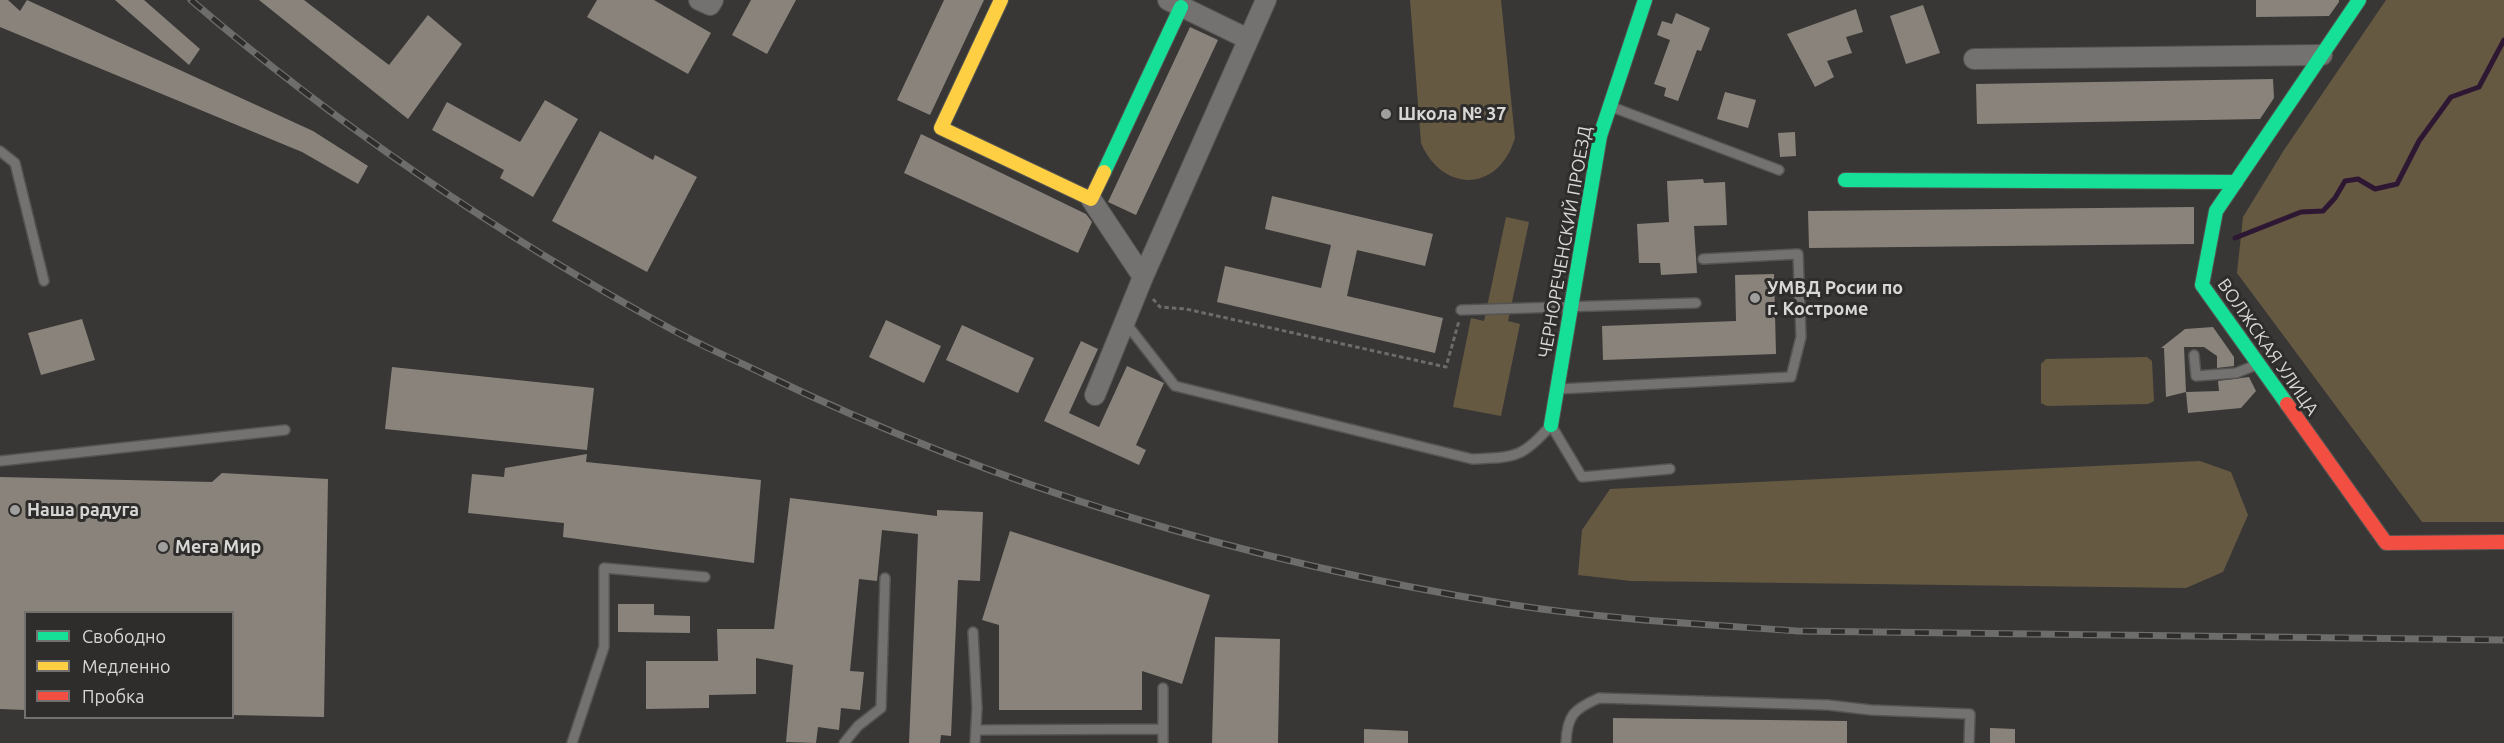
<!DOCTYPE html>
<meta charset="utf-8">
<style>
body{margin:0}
#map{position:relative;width:2504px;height:743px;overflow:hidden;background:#383736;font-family:Ubuntu,sans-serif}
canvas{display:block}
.legend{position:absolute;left:24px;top:611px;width:210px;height:108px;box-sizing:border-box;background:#2e2d2b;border:2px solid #72716f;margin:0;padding:8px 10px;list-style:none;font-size:18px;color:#d7d7d5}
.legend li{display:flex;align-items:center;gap:12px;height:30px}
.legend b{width:30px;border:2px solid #72716f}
</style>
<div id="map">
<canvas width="2504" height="743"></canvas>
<ul class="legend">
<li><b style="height:8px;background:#16e098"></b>Свободно</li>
<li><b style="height:8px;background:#ffcf43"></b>Медленно</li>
<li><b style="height:8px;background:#f24e42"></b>Пробка</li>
</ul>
</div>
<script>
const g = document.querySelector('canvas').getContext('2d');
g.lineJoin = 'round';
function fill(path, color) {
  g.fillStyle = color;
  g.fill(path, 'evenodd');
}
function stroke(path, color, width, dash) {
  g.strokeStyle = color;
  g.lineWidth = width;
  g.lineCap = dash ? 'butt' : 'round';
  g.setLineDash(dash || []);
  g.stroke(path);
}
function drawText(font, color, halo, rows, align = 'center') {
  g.font = font + ' Ubuntu,sans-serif';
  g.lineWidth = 6;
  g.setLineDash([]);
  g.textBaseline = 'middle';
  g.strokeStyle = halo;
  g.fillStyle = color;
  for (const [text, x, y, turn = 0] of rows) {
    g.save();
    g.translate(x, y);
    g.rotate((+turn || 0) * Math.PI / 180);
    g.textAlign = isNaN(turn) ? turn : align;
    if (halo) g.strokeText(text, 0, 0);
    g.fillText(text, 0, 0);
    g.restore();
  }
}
fill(new Path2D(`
 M1410 0H1501L1515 138C1499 192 1443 194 1421 143Z
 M2386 0H2504V522H2422L2237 273 2243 217 2284 150Z
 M1506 217 1529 222 1508 321 1520 324 1501 416 1453 407 1471 318 1484 321Z
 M2147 357 2152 361 2154 401 2148 404 2047 406 2041 403V364L2046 359Z
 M2200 461 2231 472 2248 515 2223 572 2186 588 1631 581 1578 575 1582 530 1610 489Z`), '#655942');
stroke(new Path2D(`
 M2235 238 2301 212 2323 211 2335 198 2345 181 2358 179 2375 189 2397 184 2419 141 2451 97 2479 87 2504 40`), '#2e1732', 5);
fill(new Path2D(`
 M0 0H8L20 11 27 0 313 131 368 166 358 184 302 152 0 27Z
 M115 0H144L200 49 189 65Z
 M259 0H304L389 65 428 15 462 44 408 119Z
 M597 0H654L711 33 688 74 587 17Z
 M751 0H796L767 54 732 35Z
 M944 0H984L930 115 897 100Z
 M2256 0H2339V2L2329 16 2256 17Z
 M1923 5 1940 53 1906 64 1890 16Z
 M1856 9 1863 32 1846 37 1852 53 1827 61 1834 77 1815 87 1787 34Z
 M1676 13 1710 28 1701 51 1697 50 1678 101 1664 96 1666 88 1654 84 1670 40 1657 35 1662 21 1672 24Z
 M1190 27 1218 40 1136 215 1108 202Z
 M2273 79 2274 98 2260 119 1977 124 1976 84Z
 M1725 92 1756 100 1748 128 1717 119Z
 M545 100 578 119 533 197 500 178 504 170 432 130 447 102 520 142Z
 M600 131 653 160 655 155 697 177 647 272 552 221Z
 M1795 132 1796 156 1780 157 1778 133Z
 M921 134 1086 214 1092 222 1078 253 904 173Z
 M1703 179 1704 183 1725 182 1727 225 1694 226 1697 273 1661 275 1660 263H1639L1637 224 1669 222 1667 181Z
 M1272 196 1433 234 1425 266 1357 250 1347 296 1443 318 1435 353 1217 302 1225 266 1321 288 1331 245 1265 229Z
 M2194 207V244L1809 248 1808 211Z
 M1774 274 1776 354 1603 360 1602 326 1736 321 1735 275Z
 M82 319 95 360 41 375 28 333Z
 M886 320 941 346 924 383 869 357Z
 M962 325 1034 358 1018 393 946 360Z
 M2213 327 2234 357V366L2217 368V356L2204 347H2184L2186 392 2166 397 2164 348H2161L2185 329Z
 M1081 341 1098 349 1069 413 1099 427 1127 366 1164 383 1136 445 1146 450 1139 465 1044 421Z
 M392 367 594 388 587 450 385 429Z
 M2249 377 2256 391 2241 408 2188 413 2186 392 2219 391 2218 381Z
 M587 454 586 462 761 480 754 563 563 537 564 523 468 513 472 474 504 477 505 468Z
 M222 473 328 479 324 717 232 715V612H26V710L0 709V477L212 482Z
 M790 498 937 516V510L983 512 980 581 958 580 951 736 941 735 940 743H909L918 534 882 530 877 581 859 579 850 671 864 672 860 710 841 708 839 730 818 727 816 743 786 742 793 665 756 658V694L709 695V708L646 709V661H718L717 629H774Z
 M1010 531 1210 595 1182 684 1142 671V710H999V625L982 620Z
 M618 604H654V615L690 616V633L618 632Z
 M1215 637 1280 639 1278 743H1212Z
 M1613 718 1847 721V743H1613Z
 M1990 728 2015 729V743H1990Z
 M1364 729 1408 731V743H1364Z`), '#89837b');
const lane = new Path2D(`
 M1612 107 1779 170
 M0 151 15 163 44 281
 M1461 310 1696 303
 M1125 322 1175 386 1472 459C1514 457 1522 459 1551 425L1582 477 1670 469
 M2194 355 2196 376 2236 373 2256 365
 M1559 389 1791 377 1801 337 1798 254 1703 259
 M0 461 285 430
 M973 632 977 708 975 743
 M976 730 1163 729V688
 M572 743 604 647V568L705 577
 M844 743 858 726 881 708 885 578
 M1163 743V729
 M1566 743C1567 715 1574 709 1599 698L1828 705 1871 710 1970 714 1969 743`);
const street = new Path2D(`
 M699 0 710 5 713 0
 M1168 0 1248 39
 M1974 59 2322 55
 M1091 199 1143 277
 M1095 395 1143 277 1266 0`);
const fast = new Path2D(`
 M1104 172 1181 7
 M1845 180 2236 182
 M2287 404 2202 285 2216 211 2359 0
 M1551 425 1600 136 1645 0`);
const slow = new Path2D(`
 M1001 0 941 128 1091 199 1104 172`);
const jam = new Path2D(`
 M2287 404 2386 543 2504 542`);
stroke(lane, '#545452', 12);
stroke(street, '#545452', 22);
stroke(fast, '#545452', 16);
stroke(slow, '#545452', 16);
stroke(jam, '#545452', 16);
stroke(new Path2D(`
 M1153 299 1160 307 1186 309 1446 367 1459 321`), '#6c6c6b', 3, [4.5, 3]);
stroke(lane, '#737271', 9);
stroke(street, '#737271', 20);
stroke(fast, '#16e098', 14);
stroke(slow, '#ffcf43', 14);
stroke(jam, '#f24e42', 14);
const rail = new Path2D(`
 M191 0C338 126 501 236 671 329 702 346 735 360 766 375 1000 488 1251 563 1507 604 1603 619 1700 624 1797 631L2504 640`);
stroke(rail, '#6d6d6c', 7);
stroke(rail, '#2e2d2b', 4.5, [14]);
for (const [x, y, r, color] of [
 [1386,114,6,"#9f9f9d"],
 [1755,298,6,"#9f9f9d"],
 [15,510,6,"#9f9f9d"],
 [163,547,6,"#9f9f9d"]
]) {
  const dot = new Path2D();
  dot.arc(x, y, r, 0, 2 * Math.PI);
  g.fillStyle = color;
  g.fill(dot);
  stroke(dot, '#2e2d2b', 2);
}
drawText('bold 18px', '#d7d7d5', '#2e2d2b', [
 ["Школа № 37",1398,114],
 ["УМВД Росии по",1767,288],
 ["г. Костроме",1767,309],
 ["Наша радуга",27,510],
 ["Мега Мир",175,547]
], 'left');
drawText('18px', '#d7d7d5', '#2e2d2b', [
 ["ЧЕРНОРЕЧЕНСКИЙ ПРОЕЗД",1565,242,-80],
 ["ВОЛЖСКАЯ УЛИЦА",2268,347,55]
]);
</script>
